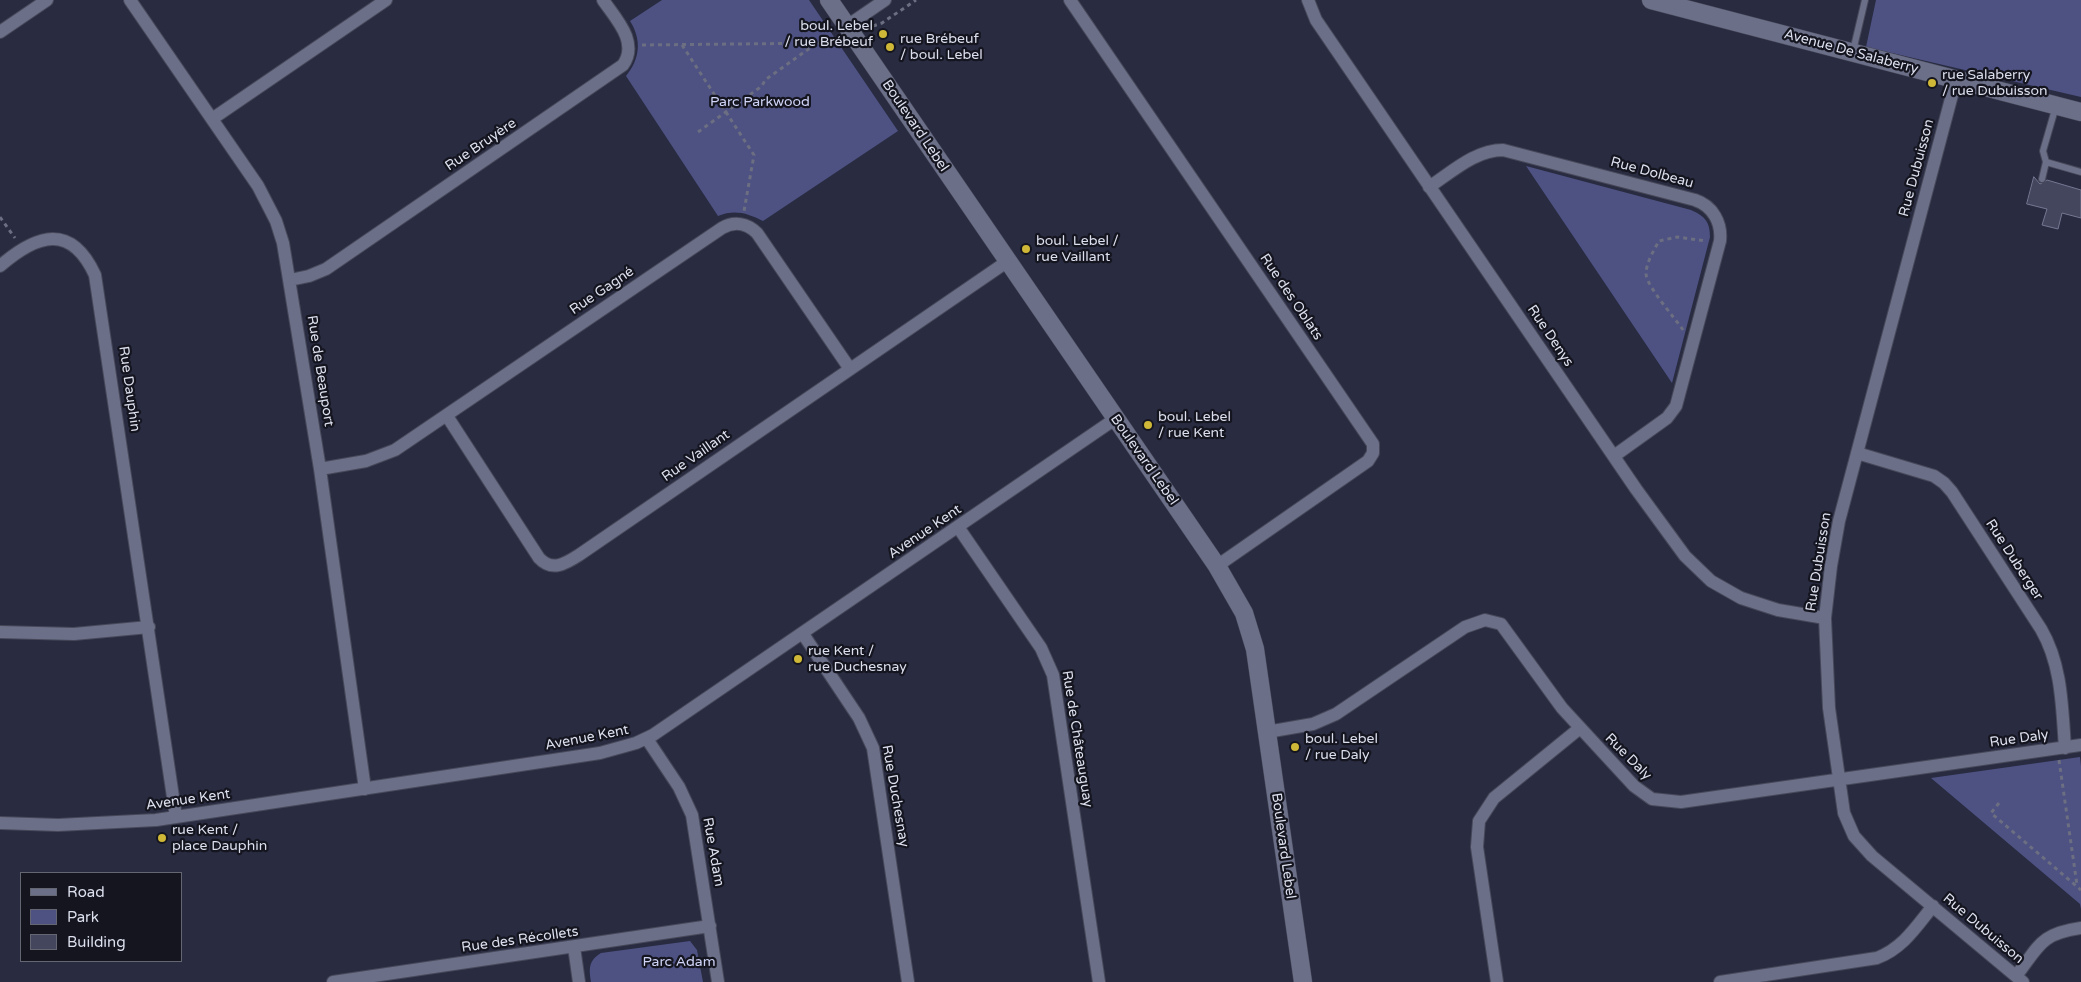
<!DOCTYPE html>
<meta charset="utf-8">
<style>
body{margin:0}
#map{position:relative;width:2081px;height:982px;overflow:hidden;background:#292b41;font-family:"Varela Round",sans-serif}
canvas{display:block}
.legend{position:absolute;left:20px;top:872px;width:162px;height:90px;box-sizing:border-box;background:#14151f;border:1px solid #646671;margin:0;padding:6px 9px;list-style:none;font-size:15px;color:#dcdfed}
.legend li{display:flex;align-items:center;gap:10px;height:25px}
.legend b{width:25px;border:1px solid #646671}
</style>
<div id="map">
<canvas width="2081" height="982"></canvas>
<ul class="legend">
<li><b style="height:6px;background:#6b6f88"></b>Road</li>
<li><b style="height:14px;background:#4e5282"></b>Park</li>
<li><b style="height:14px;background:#43465d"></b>Building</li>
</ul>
</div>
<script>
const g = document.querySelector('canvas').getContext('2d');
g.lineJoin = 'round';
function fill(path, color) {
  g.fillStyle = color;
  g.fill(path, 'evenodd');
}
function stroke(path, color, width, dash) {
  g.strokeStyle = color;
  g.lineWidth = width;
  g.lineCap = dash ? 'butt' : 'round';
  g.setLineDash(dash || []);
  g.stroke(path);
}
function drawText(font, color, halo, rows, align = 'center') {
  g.font = font + ' "Varela Round",sans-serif';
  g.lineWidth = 4.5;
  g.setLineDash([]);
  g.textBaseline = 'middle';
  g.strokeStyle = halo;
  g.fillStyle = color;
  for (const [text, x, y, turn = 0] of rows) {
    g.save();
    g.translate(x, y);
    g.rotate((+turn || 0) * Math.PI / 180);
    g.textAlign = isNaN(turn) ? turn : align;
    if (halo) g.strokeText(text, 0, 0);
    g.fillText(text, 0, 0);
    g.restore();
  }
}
fill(new Path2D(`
 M662 0H809L898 131 763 221C748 213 734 209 718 216L626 76C640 59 642 40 630 21Z
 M1876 0H2081V97L1866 47Z
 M1526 166 1691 210C1705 216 1710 222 1710 237L1672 383Z
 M2080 757 2081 766V909L2080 904 1931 778Z
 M690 941 697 950 703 982H591C589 969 588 961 601 953Z`), '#4e5282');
const building = new Path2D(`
 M2034 177 2040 184 2047 180 2081 190V218L2062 213 2058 229 2042 225 2047 209 2027 204Z`);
fill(building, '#43465d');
stroke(building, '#757892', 1);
const lane = new Path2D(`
 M1853 51 1865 0
 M2056 106 2043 151 2046 162 2081 172
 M2042 179 2046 162`);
const street = new Path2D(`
 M130 0 258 186 276 221 283 243 320 469 365 789
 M1070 0 1373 444V453L1368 461 1217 566
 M1308 0 1316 20 1636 489 1685 556 1711 581 1741 598 1778 610 1825 618
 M847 26 885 0
 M0 32 47 0
 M1956 80 1839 521 1831 566 1825 618 1829 708 1844 813 1854 836 1872 856 2023 982
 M212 119 386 0
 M1429 187C1452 172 1475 150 1503 150L1695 200C1713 206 1722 223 1720 241L1676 406 1667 418 1614 456
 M0 266C37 234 71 223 95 275L176 817
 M290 280 309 276 326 269 623 65C639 42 616 19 603 0
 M447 416 539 558C552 572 565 564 579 555L1008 261
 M1857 453 1934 476 1944 483 1952 492 2041 629C2062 665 2062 707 2065 748
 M320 469 366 461 395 450 722 228C734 221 747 223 757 233L850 369
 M958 527 1041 648 1053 675 1099 982
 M0 632 74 634 149 627
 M803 634 859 718 873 748 908 982
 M1267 732 1313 724 1336 714 1465 627 1485 620 1501 624 1562 708 1634 786 1652 799 1681 802 2081 745
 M647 739 679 787 692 815 718 982
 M0 823 58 825 156 820 600 753 636 743 653 735 1115 419
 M574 947 579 982
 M2016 976C2040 945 2040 934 2081 928
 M333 982 710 926
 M1497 982 1477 847 1479 821 1494 798 1580 728
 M1720 982 1877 958C1903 948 1916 927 1933 906`);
const secondary = new Path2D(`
 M829 0 1217 566 1244 613 1255 649 1303 982
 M1651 0 2081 112`);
stroke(lane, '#47495a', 8);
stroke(street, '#47495a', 14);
stroke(secondary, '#47495a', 19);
stroke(new Path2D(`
 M873 26 882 23 916 0
 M642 45 833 43 837 40
 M682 45 754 155 744 211
 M698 132 762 86 765 80 817 43
 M0 217 15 238
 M1683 330C1675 318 1647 287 1646 274 1646 263 1654 250 1659 241L1677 237 1706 241
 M2059 760 2077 885
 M1999 803 1991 813 2081 890`), '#6c6e81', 3, [4, 4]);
stroke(lane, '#6b6f88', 6);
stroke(street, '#6b6f88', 12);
stroke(secondary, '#6b6f88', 18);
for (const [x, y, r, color] of [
 [883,34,5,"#cfb837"],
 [890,47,5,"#cfb837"],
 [1932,83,5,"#cfb837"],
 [1026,249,5,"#cfb837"],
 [1148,425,5,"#cfb837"],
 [798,659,5,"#cfb837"],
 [1295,747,5,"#cfb837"],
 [162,838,5,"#cfb837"]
]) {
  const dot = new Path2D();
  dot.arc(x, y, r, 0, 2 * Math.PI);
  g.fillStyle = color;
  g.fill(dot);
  stroke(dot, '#14151f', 2);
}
drawText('14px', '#dcdfed', '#14151f', [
 ["boul. Lebel",873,26,"right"],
 ["/ rue Brébeuf",873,42,"right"],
 ["rue Brébeuf",900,39],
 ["/ boul. Lebel",900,55],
 ["rue Salaberry",1942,75],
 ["/ rue Dubuisson",1942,91],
 ["boul. Lebel /",1036,241],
 ["rue Vaillant",1036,257],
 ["boul. Lebel",1158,417],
 ["/ rue Kent",1158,433],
 ["rue Kent /",808,651],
 ["rue Duchesnay",808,667],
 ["boul. Lebel",1305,739],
 ["/ rue Daly",1305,755],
 ["rue Kent /",172,830],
 ["place Dauphin",172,846]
], 'left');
drawText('14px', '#dcdfed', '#14151f', [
 ["Avenue De Salaberry",1851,52,15],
 ["Boulevard Lebel",915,126,56],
 ["Rue Bruyère",481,145,-34],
 ["Rue Dubuisson",1917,168,-75],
 ["Rue Dolbeau",1652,173,15],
 ["Rue Gagné",602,291,-34],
 ["Rue des Oblats",1291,297,56],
 ["Rue Denys",1550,336,56],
 ["Rue de Beauport",320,371,81],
 ["Rue Dauphin",129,389,82],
 ["Rue Vaillant",696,456,-35],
 ["Boulevard Lebel",1144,460,55],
 ["Avenue Kent",925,532,-34],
 ["Rue Duberger",2014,560,57],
 ["Rue Dubuisson",1819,562,-81],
 ["Avenue Kent",587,738,-11],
 ["Rue de Châteauguay",1077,739,81],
 ["Rue Daly",2019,739,-8],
 ["Rue Daly",1628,757,45],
 ["Rue Duchesnay",895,796,80],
 ["Avenue Kent",188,800,-8],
 ["Boulevard Lebel",1283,846,82],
 ["Rue Adam",713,852,80],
 ["Rue Dubuisson",1983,929,40],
 ["Rue des Récollets",520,940,-8]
]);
drawText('14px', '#d0d5f7', '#14151f', [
 ["Parc Parkwood",760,102],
 ["Parc Adam",679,962]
]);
</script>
